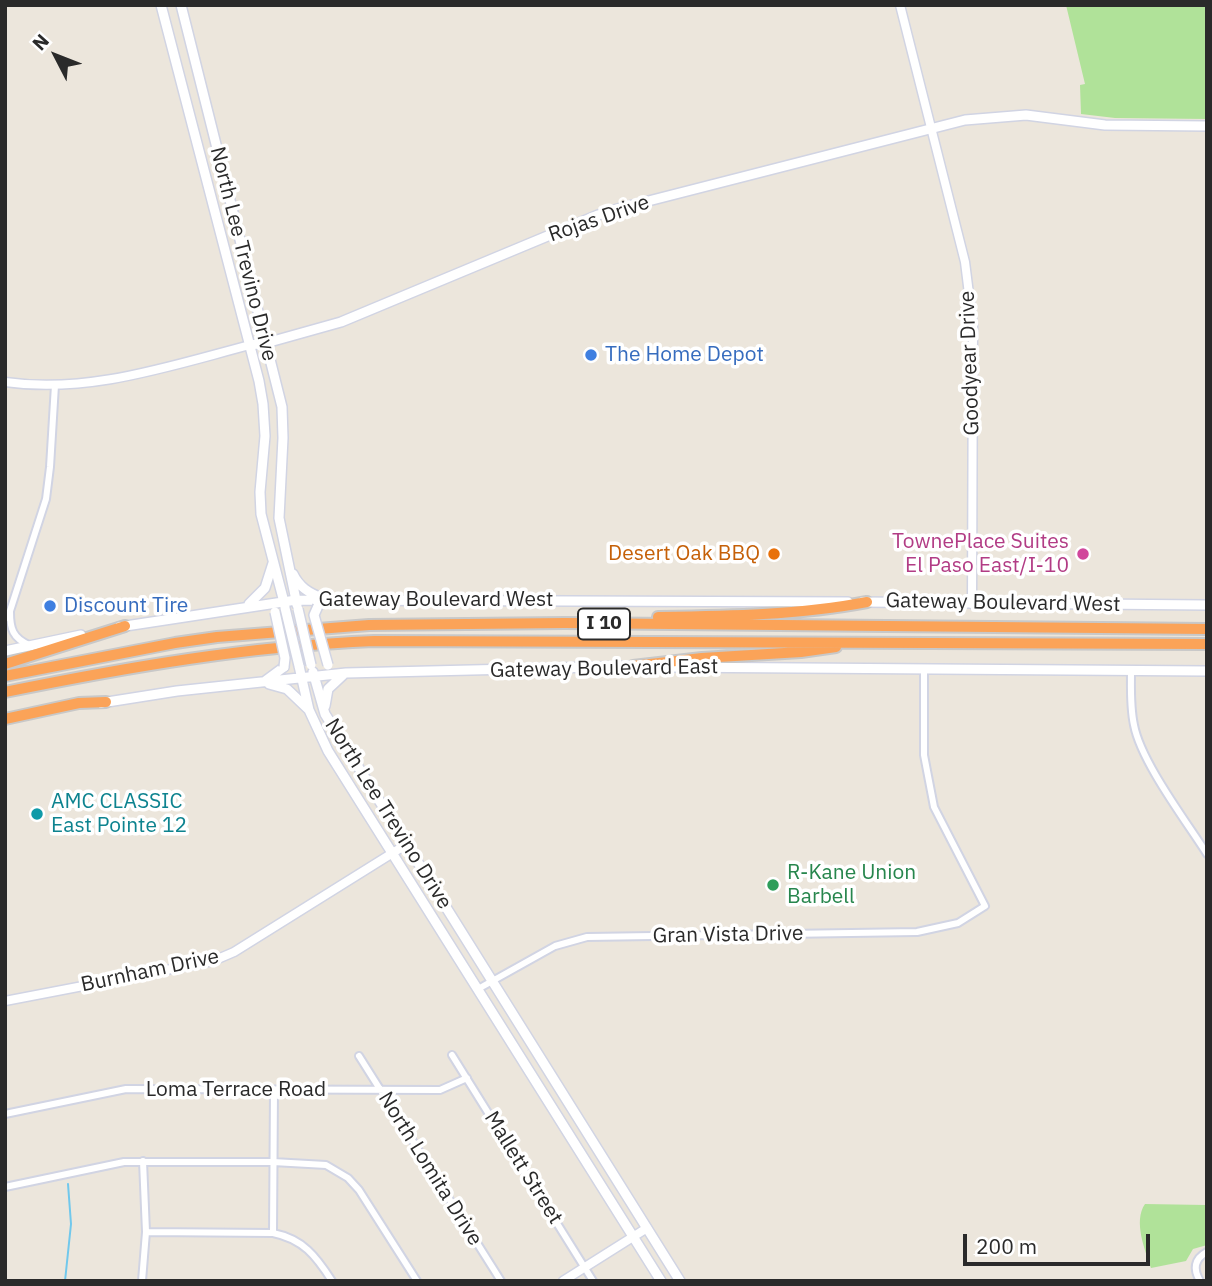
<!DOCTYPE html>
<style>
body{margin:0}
#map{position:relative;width:1212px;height:1286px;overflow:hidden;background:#ece6dc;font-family:"IBM Plex Sans",sans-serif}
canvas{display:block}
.frame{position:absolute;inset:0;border:7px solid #2a2a2a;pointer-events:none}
.north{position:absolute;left:21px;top:21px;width:70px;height:70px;-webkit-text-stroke:5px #fff;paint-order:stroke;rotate:312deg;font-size:19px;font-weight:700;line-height:28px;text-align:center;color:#2a2a2a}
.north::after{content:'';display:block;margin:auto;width:24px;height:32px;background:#2a2a2a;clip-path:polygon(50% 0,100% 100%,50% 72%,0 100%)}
.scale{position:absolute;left:963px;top:1234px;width:187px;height:32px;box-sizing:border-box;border:4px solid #2a2a2a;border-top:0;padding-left:9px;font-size:21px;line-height:24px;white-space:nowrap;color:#2a2a2a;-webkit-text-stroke:5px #fff;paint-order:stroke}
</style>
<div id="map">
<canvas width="1212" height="1286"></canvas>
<div class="frame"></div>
<div class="north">N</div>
<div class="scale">200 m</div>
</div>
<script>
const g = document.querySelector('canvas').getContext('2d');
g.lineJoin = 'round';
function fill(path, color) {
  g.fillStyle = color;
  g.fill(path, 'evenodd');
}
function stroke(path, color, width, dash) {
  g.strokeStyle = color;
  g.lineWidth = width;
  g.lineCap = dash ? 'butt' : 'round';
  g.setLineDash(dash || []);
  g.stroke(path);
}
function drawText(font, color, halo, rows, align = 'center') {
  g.font = font + ' "IBM Plex Sans",sans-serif';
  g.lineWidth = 7;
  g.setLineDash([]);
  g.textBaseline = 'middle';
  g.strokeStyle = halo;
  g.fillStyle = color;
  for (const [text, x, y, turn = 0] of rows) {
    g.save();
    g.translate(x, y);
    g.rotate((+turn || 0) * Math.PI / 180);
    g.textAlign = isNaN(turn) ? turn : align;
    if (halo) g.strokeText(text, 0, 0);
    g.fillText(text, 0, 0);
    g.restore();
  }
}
fill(new Path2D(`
 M1066 5H1207V119L1115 118 1081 114 1080 85 1085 84Z
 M1145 1204 1206 1205 1207 1245 1193 1249 1186 1261 1151 1268C1145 1250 1133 1221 1145 1204Z`), '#b0e299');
stroke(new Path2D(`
 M65 1281 71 1224 68 1184`), '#71c8ec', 2);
const minor = new Path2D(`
 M10 612C10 629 13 638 29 645
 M5 619 10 611 46 499 50 467 55 385
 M1131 670C1131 689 1130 707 1134 725 1141 762 1186 821 1207 854
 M478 989 555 946 587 937 917 932 958 923 985 906 934 807 924 755V669
 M452 1055 593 1281
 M359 1056 501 1281
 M5 1114 126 1089 440 1090 467 1078
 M5 1187 124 1162H273L326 1165 348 1178 359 1190 417 1281
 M146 1232 273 1233C303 1239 316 1256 332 1281
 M273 1233 274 1090
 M142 1281 146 1232 143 1161
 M1200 1281C1193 1269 1194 1259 1207 1252`);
const tertiary = new Path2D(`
 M900 5 965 262 973 326 972 604
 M5 382C89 394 169 366 250 345
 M5 1001 213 961 234 952 407 844
 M563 1281 647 1228`);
const secondary = new Path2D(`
 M161 5 259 381 263 404 265 436 260 492 261 514 285 606
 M181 5 282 407 283 438 279 518 297 605
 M250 345 266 343 341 322 598 215 621 208 965 120 1026 115 1105 125 1207 126
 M293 574C299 587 309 593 322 598
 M862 602 1207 605
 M249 604 265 588 273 563
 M119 627 296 600 848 602
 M5 651 81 635
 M299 666 309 710 328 751 661 1281
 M663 667 1207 671
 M313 672 325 714 680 1281
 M265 681 284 667
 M269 684 287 689 309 710
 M101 703 177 691 346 673 638 666
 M325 706 328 689 343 675`);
const motorway = new Path2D(`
 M658 617C727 616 799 615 867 602
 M5 664 125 626
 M633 666 702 658 801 652 836 647
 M5 676 175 643 217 637 369 625 565 623 1207 629
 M5 692C128 667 249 646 374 641L1207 644
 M5 719 79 703 106 702`);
stroke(minor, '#d1d4e3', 10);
stroke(tertiary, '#d1d4e3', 11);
stroke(secondary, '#d1d4e3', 12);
stroke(motorway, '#c8c8c8', 14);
stroke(minor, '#fff', 6);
stroke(tertiary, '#fff', 8);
stroke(secondary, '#fff', 9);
stroke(motorway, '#fba358', 10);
const secondaryBridge = new Path2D(`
 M318 606 314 615 328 665
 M285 608 299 666
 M298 609 311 665
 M275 612 285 658 284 667`);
stroke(secondaryBridge, '#d1d4e3', 12, []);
stroke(secondaryBridge, '#fff', 9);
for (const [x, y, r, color] of [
 [591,355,7,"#3f7fe0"],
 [774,554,7,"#e8710a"],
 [1083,554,7,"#d1479c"],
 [50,606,7,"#3f7fe0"],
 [37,814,7,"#0f9aa8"],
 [773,885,7,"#2e9e5b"]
]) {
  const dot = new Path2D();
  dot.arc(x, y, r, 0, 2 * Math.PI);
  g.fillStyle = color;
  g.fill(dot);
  stroke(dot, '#fff', 2.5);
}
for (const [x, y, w] of [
 [604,624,52]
]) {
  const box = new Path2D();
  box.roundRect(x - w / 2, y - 15.5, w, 31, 5);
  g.fillStyle = '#fff';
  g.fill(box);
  stroke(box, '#2a2a2a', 2);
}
drawText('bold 19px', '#2a2a2a', null, [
 ["I 10",604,624]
]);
drawText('21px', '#2a2a2a', '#fff', [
 ["Rojas Drive",599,219,-19],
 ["North Lee Trevino Drive",243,254,76],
 ["Goodyear Drive",970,363,-92],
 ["Gateway Boulevard West",436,600],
 ["Gateway Boulevard West",1003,603,1],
 ["Gateway Boulevard East",604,669,-1],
 ["North Lee Trevino Drive",388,814,58],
 ["Gran Vista Drive",728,935,-1],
 ["Burnham Drive",150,971,-12],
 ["Loma Terrace Road",236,1090],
 ["Mallett Street",523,1168,58],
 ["North Lomita Drive",430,1169,58]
]);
drawText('21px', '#366cbe', '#fff', [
 ["The Home Depot",605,355],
 ["Discount Tire",64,606]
], 'left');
drawText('21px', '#b23c85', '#fff', [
 ["TownePlace Suites",1069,542],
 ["El Paso East/I-10",1069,566]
], 'right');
drawText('21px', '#c56008', '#fff', [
 ["Desert Oak BBQ",760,554]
], 'right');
drawText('21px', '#0d838f', '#fff', [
 ["AMC CLASSIC",51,802],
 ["East Pointe 12",51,826]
], 'left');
drawText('21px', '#27864d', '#fff', [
 ["R-Kane Union",787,873],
 ["Barbell",787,897]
], 'left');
</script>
